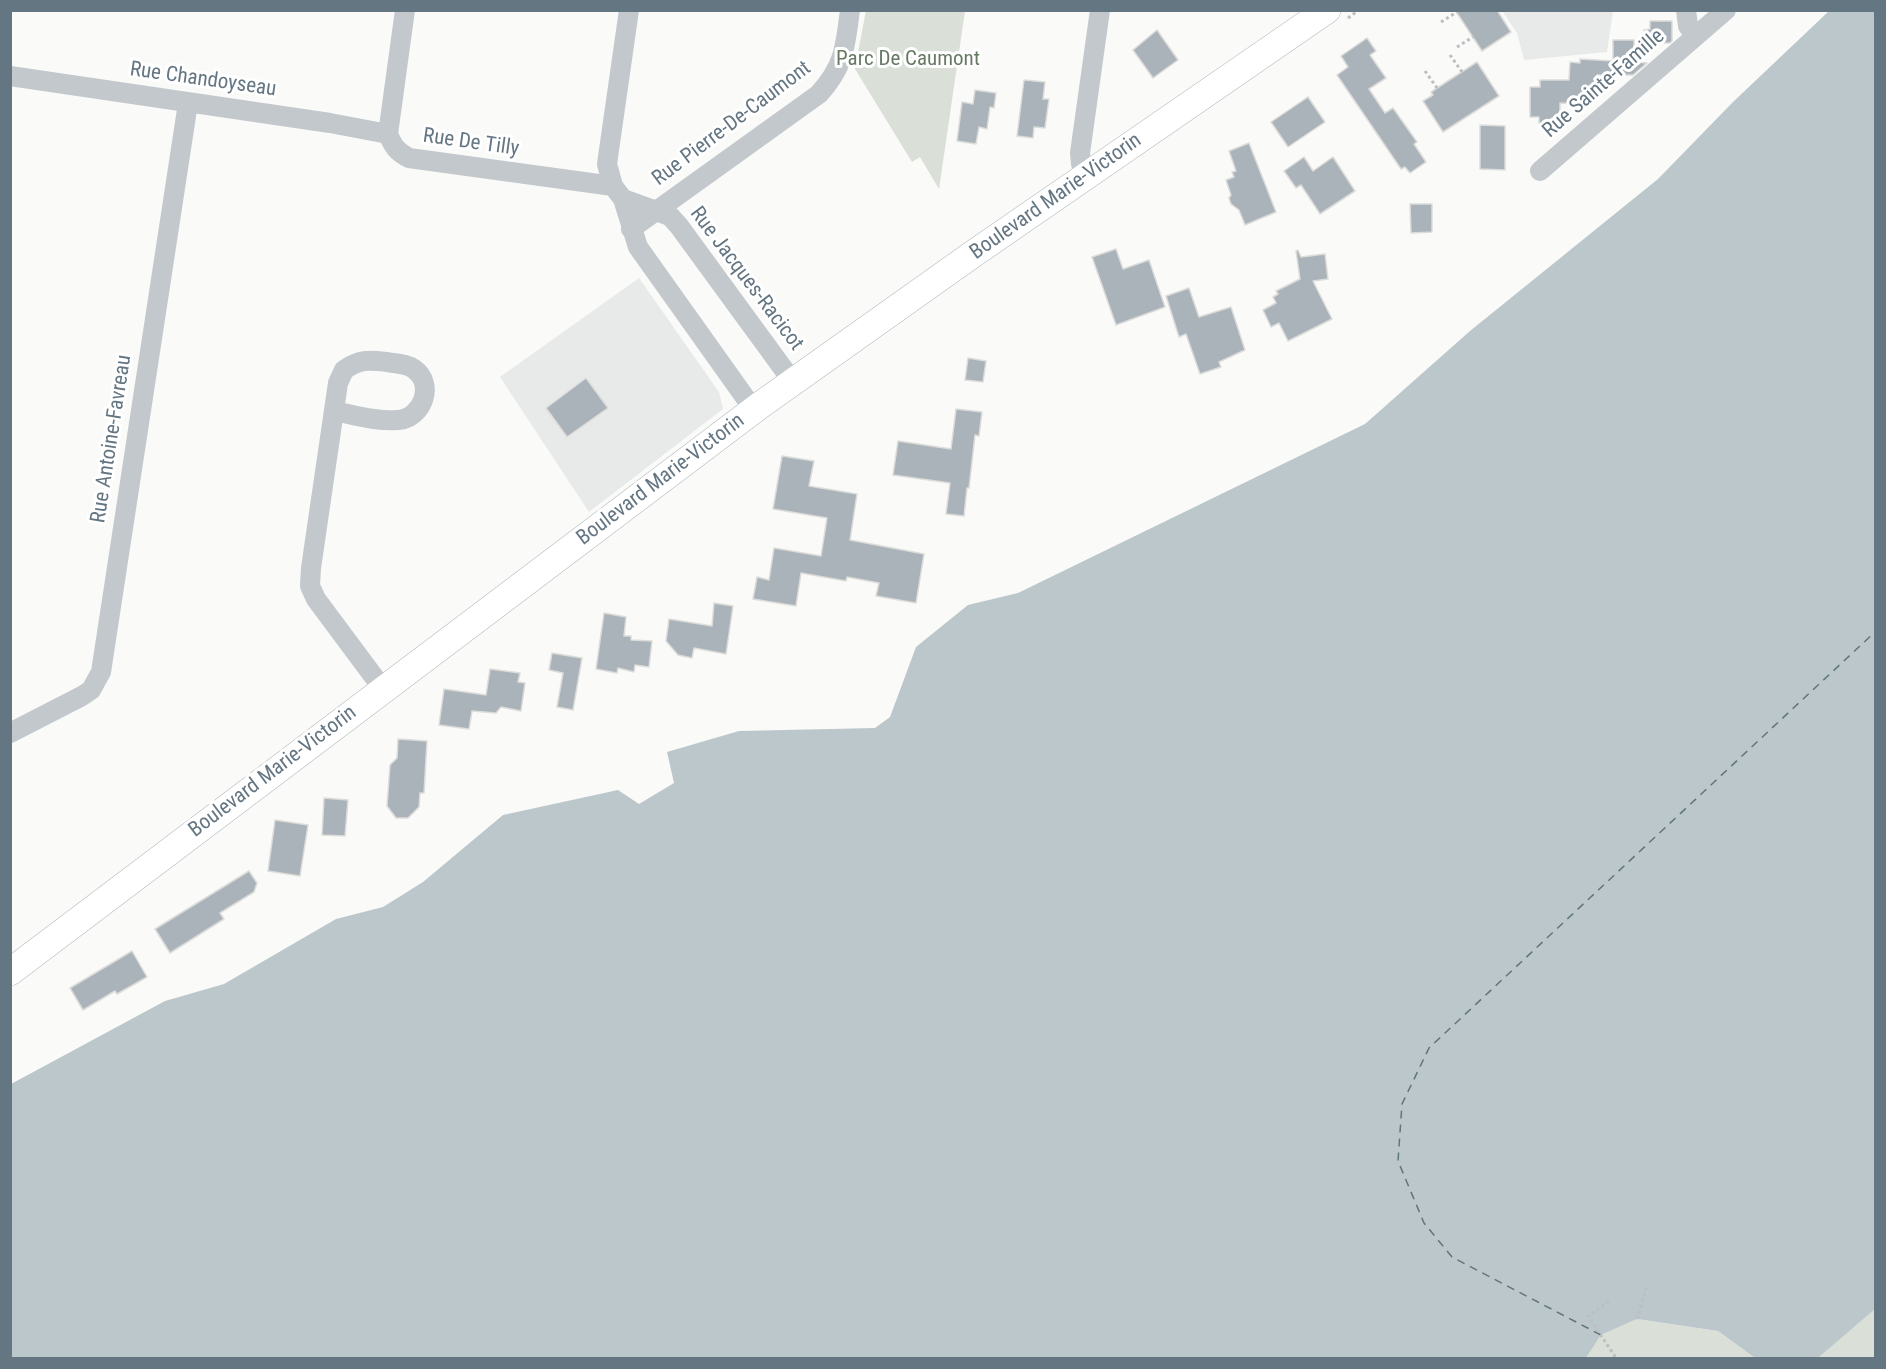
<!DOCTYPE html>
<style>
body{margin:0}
#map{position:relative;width:1886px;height:1369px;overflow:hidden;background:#fafaf8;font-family:"Roboto Condensed",sans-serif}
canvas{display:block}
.frame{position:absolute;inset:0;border:12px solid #657683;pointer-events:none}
</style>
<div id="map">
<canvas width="1886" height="1369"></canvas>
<div class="frame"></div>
</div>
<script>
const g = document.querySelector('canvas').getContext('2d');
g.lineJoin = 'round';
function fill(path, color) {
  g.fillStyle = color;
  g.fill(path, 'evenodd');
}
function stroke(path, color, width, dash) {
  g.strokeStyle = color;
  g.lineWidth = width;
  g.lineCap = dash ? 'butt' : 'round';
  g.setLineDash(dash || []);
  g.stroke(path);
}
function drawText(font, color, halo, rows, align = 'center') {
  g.font = font + ' "Roboto Condensed",sans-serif';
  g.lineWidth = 6;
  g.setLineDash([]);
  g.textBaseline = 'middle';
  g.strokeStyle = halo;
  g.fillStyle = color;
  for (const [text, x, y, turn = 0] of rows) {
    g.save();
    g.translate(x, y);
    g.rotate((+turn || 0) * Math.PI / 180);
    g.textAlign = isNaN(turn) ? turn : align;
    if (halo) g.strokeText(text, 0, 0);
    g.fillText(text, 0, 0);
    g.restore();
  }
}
fill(new Path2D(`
 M1502 11H1613L1607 52 1524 60 1517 33Z
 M639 278 719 392 723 409 589 512 500 377Z`), '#e8e9e9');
fill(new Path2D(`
 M866 10 965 11 939 189 920 157 912 162 855 69Z
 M1875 1308V1358H1818Z
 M1637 1319 1718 1331 1755 1358H1586L1601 1335Z`), '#dadfd7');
fill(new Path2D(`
 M1829 11H1876V1308L1818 1358H1755L1718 1331 1637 1319 1601 1335 1586 1358H11V1084L165 1001 224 984 336 919 383 907 423 882 503 815 618 790 639 804 674 783 667 752 739 731 875 728 890 717 916 647 968 605 1018 593 1365 424 1470 331 1658 179 1733 102Z`), '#bbc7cb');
stroke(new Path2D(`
 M1601 1335 1452 1257 1424 1223 1398 1161 1402 1104 1429 1048 1876 631`), '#60757c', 1.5, [8, 6]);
const building = new Path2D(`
 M1455 10H1497L1511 32 1482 51Z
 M1650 21H1672V41L1670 43H1644V30L1650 29Z
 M1157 30 1178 60 1153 78 1133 50Z
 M1367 38 1376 51 1370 55 1386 78 1369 89 1385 113 1393 108 1417 142 1414 144 1426 162 1410 173 1405 167 1401 169 1337 75 1348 67 1341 56Z
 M1613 40H1634V62L1647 63 1633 75H1597L1595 94H1590V101H1585V104L1560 103V126L1539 125V117H1530V87H1540V80H1569L1570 62 1580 63V59L1613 61Z
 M1477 62 1499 96 1443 132 1423 101 1433 95 1431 92Z
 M1024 80 1045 82 1043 99H1049L1045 128 1034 127 1033 138 1017 136Z
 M975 90 996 93 994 108 990 107 987 129 979 127 976 144 957 141 962 102 973 104Z
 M1308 97 1325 122 1288 147 1271 122Z
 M1480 125 1505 126V170L1480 169Z
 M1249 143 1276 212 1245 225 1239 210 1231 204 1229 198 1231 195 1226 180 1234 177 1232 172 1236 171 1229 151Z
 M1304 157 1313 171 1333 157 1355 191 1320 214 1301 185 1296 188 1284 171Z
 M1410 204H1432V232L1411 233Z
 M1116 249 1123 269 1149 260 1165 307 1116 325 1092 257Z
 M1298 250 1301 257 1325 254 1328 279 1313 281 1332 319 1288 341 1279 323 1271 327 1263 310 1276 303 1273 297 1278 294 1276 291 1300 279 1296 251Z
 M1189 288 1199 317 1231 307 1245 350 1219 362 1221 367 1200 374 1186 334 1179 337 1166 296Z
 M968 358 986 361 983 382 965 380Z
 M586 378 608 408 567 437 546 408Z
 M956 409 982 412 979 436 975 435 969 488H967L964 516 946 514 950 483 893 475 898 441 951 449Z
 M782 456 814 461 809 486 857 494 850 540 924 554 916 603 876 596 879 583 847 577 846 581 801 573 796 606 753 599 757 577 769 580 774 548 821 556 827 518 773 509Z
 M714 603 733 606 726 654 694 648 692 658 678 655 666 641 669 619 712 626Z
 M604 613 626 617 624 636H631V640L652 641 649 667 635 665 634 672 618 668 617 673 596 669Z
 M552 653 582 658 573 710 557 707 563 673 549 670Z
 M490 669 520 673 518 682 525 683 521 711 501 707 496 713 472 711 469 729 439 725 444 689 486 695Z
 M398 739 427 741 424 793H420L419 807 408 818H396L387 806 390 765 397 758Z
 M324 798 348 800 345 836 322 835Z
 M275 820 308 825 300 876 268 871Z
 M249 871 257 883 254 892 220 913 224 919 170 953 155 929Z
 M132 951 147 977 117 994 115 991 83 1010 70 988Z`);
fill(building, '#aab3b9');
stroke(building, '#dcdcda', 1.5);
const secondary = new Path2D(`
 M10 972 759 406 973 254 1327 10`);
stroke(secondary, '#b3babf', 28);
stroke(new Path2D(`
 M1348 18 1359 10
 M1441 22 1457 12
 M1457 47 1473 37
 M1450 55 1462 72
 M1425 71 1437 88
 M1609 1301 1588 1316 1616 1358
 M1637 1319 1646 1288`), '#bbbfc2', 3, [3, 3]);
stroke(new Path2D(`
 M405 10 388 134C393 146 397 152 409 158L613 186
 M629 10 607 164 613 186 623 199 638 247 754 410
 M1686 10 1688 26 1696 36
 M10 76 330 123 388 134
 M1540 171 1726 10
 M1088 175 1081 164 1080 153 1100 10
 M623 199 670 216 679 226 793 382
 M631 229 819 94C845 65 845 47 850 10
 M334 411C355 415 378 422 398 420 423 418 435 384 414 369 406 363 396 364 387 362 368 360 360 359 344 370L338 383 311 568 310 586 316 599 383 689
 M10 733 82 696 91 690 101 672 188 103`), '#c3c8cc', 20);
stroke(secondary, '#fff', 27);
drawText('21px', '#687a64', '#fff', [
 ["Parc De Caumont",908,60]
]);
drawText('21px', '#657683', '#fff', [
 ["Rue Chandoyseau",203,80,8],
 ["Rue Sainte-Famille",1604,84,-41],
 ["Rue Pierre-De-Caumont",732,124,-37],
 ["Rue De Tilly",471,143,8],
 ["Boulevard Marie-Victorin",1056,197,-35],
 ["Rue Jacques-Racicot",746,279,53],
 ["Rue Antoine-Favreau",112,439,-81],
 ["Boulevard Marie-Victorin",661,480,-37],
 ["Boulevard Marie-Victorin",273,772,-37]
]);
</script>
